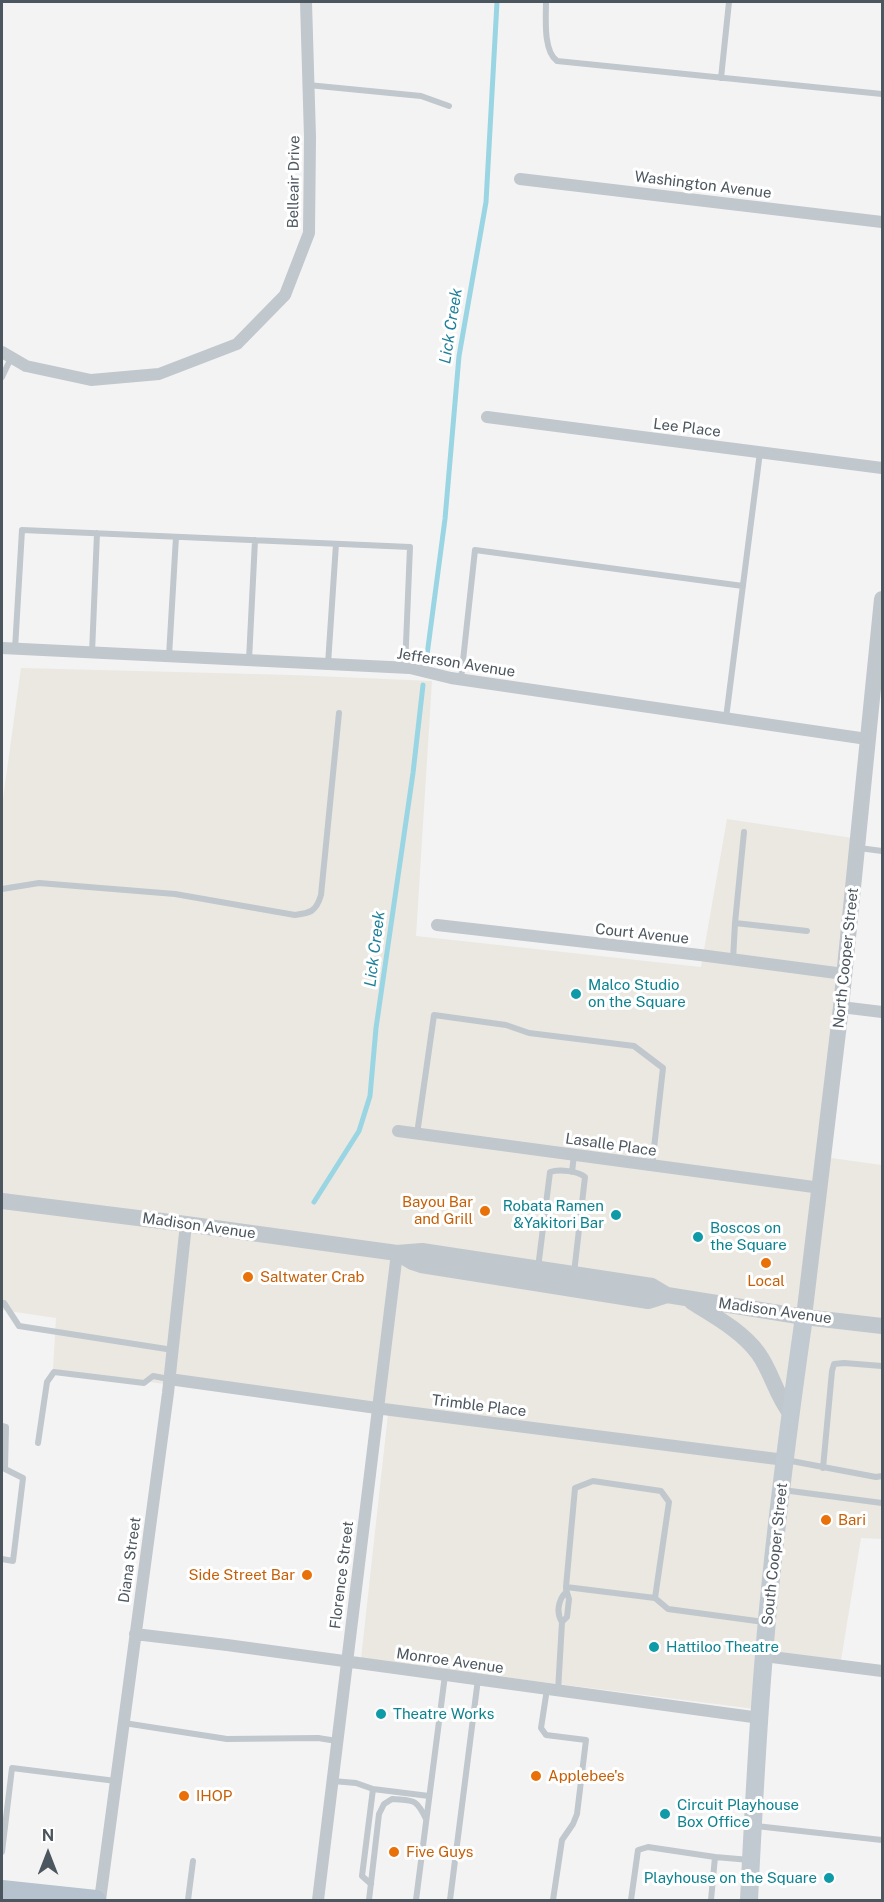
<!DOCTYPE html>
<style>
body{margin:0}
#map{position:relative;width:884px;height:1902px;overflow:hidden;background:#f4f3f3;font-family:"Public Sans",sans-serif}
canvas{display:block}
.frame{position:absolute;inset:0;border:3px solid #4c565e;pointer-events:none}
.north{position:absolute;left:18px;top:1824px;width:60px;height:60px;-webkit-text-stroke:4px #fff;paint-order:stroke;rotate:0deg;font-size:16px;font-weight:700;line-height:24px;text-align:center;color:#4c565e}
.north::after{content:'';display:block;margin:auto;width:21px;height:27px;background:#4c565e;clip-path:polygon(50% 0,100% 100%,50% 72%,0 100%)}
</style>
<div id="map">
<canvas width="884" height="1902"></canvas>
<div class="frame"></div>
<div class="north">N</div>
</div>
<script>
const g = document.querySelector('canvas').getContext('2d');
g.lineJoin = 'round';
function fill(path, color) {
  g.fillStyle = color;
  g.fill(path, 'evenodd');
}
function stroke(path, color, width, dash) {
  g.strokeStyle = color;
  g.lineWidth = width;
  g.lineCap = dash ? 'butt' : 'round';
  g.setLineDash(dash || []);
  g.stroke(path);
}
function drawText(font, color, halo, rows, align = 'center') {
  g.font = font + ' "Public Sans",sans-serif';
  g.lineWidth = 6;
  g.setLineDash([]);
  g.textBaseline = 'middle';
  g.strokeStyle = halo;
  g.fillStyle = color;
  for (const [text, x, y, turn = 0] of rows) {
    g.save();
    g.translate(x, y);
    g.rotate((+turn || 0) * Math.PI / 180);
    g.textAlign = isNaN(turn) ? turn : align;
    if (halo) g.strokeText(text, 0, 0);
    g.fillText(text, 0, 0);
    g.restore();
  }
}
fill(new Path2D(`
 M21 668 292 675 432 681 416 936 701 967 727 819 859 839 824 1157 882 1165V1539L861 1538 841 1660 761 1650 755 1709 361 1659 388 1414 53 1369 56 1318 2 1310V806Z`), '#eae8e1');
stroke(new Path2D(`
 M427 655 445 519 459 356 486 202 497 2
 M314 1202 359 1131 370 1096 376 1028 413 773 423 685`), '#9ad5e3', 5);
stroke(new Path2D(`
 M546 2C546 18 543 51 557 61L882 94
 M721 78 729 2
 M308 85 421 96 449 106
 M2 377 11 358
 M15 649 22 530 410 547 405 668
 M92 653 97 533
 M169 656 176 537
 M249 660 255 540
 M328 664 336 544
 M461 679 475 550 743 586
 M726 718 760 452
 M859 848 882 851
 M2 889 39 883 175 894 295 915C310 913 316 912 321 895L339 713
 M735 923 807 931
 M733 960 735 923 744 832
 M417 1134 434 1015 506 1025 529 1033 634 1046 663 1068 652 1166
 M572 1172 574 1155
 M538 1268 550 1172C559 1169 578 1171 585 1177L574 1273
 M2 1303H4L19 1326 173 1350
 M2 1426 6 1427 5 1469 23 1478 13 1561 2 1559
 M38 1443 47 1382 54 1372 144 1383 153 1376 169 1379
 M786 1460 876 1477 882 1476
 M823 1468 832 1371 834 1364 844 1363 882 1366
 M783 1490 882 1503
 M655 1598 669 1502 661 1491 593 1481 575 1488 566 1587 655 1598 668 1609 764 1622
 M562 1622 567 1617 569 1599 566 1589
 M547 1689 541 1728 546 1735 586 1740 577 1814 573 1824 562 1840 553 1900
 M558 1691 562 1622C556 1613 558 1600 566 1592
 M124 1723 227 1739 318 1738 337 1741
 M333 1781 356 1783 373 1789 429 1796
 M756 1826 882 1840
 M2 1852 12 1768 116 1781
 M371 1884 362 1876 373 1789
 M188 1900 193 1861
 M369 1900 379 1814 384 1804 392 1799C414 1801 416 1798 426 1819
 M416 1900 445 1675
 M450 1900 478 1679
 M631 1900 638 1850 648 1847 715 1857
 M711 1900 715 1857 750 1860`), '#c0c7cd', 6);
stroke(new Path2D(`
 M520 179 882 222
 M2 352 26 366 91 380 159 374 237 344 285 295 309 233 310 137 306 2
 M487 417 882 468
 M2 648 410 668 451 678 867 739
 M437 925 700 955 844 974
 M841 1007 882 1012
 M398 1131 821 1188
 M169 1379 391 1410 785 1460
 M135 1634 227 1645 760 1718
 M764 1656 882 1671
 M100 1900 168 1393 186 1224
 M318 1900 397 1253`), '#c0c7cd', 12);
stroke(new Path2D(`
 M2 1201 186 1224 397 1253 422 1251 652 1286 667 1295
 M397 1253 412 1262 421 1265 648 1301 667 1295 804 1317 882 1326
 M692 1302C714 1316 742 1331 758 1353 772 1372 776 1396 791 1414
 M804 1317 841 1007 882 599`), '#c0c7cd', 16);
stroke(new Path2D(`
 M749 1900C753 1819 757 1737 764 1655 773 1542 788 1429 804 1317`), '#c1c9d1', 18);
stroke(new Path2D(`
 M2 1890 96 1900`), '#b6c2cd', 20);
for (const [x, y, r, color] of [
 [576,994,6,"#0f9aa8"],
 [485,1211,6,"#e8710a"],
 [616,1215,6,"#0f9aa8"],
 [698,1237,6,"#0f9aa8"],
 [766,1263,6,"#e8710a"],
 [248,1277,6,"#e8710a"],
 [826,1520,6,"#e8710a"],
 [307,1575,6,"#e8710a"],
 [654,1647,6,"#0f9aa8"],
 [381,1714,6,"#0f9aa8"],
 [536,1776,6,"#e8710a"],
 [184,1796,6,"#e8710a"],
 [665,1814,6,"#0f9aa8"],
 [394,1852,6,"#e8710a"],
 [829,1878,6,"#0f9aa8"]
]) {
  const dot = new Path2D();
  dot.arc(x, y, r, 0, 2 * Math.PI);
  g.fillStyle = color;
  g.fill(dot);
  stroke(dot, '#fff', 2);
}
drawText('15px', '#4c565e', '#fff', [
 ["Belleair Drive",294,182,-89],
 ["Washington Avenue",703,185,7],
 ["Lee Place",687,428,7],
 ["Jefferson Avenue",456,663,9],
 ["Court Avenue",642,934,6],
 ["North Cooper Street",846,958,-84],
 ["Lasalle Place",611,1145,8],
 ["Madison Avenue",199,1226,8],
 ["Madison Avenue",775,1311,8],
 ["Trimble Place",479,1406,7],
 ["South Cooper Street",775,1554,-84],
 ["Diana Street",130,1560,-82],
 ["Florence Street",342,1575,-83],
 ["Monroe Avenue",450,1661,8]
]);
drawText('15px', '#0d838f', '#fff', [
 ["Malco Studio",588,985],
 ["on the Square",588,1002],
 ["Robata Ramen",604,1206,"right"],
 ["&Yakitori Bar",604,1223,"right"],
 ["Boscos on",710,1228],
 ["the Square",710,1245],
 ["Hattiloo Theatre",666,1647],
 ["Theatre Works",393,1714],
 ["Circuit Playhouse",677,1805],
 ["Box Office",677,1822],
 ["Playhouse on the Square",817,1878,"right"]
], 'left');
drawText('15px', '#c56008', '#fff', [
 ["Bayou Bar",473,1202,"right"],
 ["and Grill",473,1219,"right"],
 ["Saltwater Crab",260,1277],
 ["Local",766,1281,"center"],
 ["Bari",838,1520],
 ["Side Street Bar",295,1575,"right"],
 ["Applebee's",548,1776],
 ["IHOP",196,1796],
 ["Five Guys",406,1852]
], 'left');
drawText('italic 16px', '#1d8098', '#fff', [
 ["Lick Creek",451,326,-81],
 ["Lick Creek",375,949,-83]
]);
</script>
